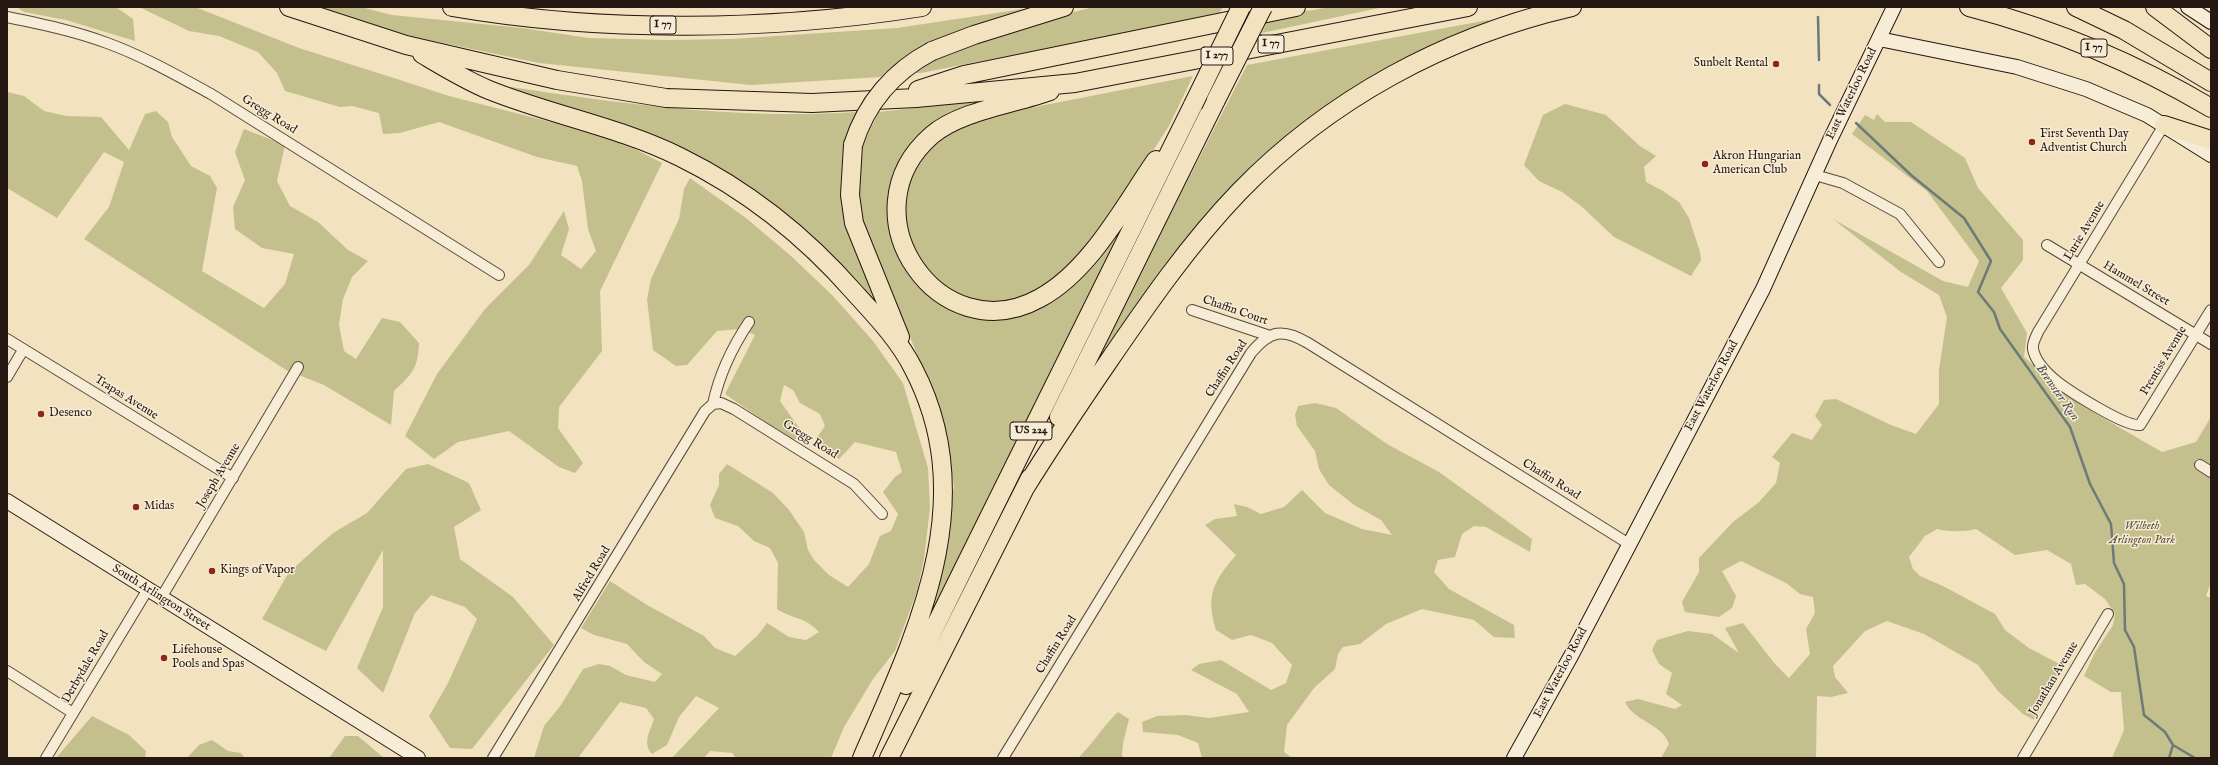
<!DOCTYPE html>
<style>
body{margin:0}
#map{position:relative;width:2218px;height:765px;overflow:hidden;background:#f2e2c0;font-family:"IM FELL English",serif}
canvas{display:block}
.frame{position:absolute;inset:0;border:8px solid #251711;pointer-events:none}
</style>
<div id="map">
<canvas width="2218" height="765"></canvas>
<div class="frame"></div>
</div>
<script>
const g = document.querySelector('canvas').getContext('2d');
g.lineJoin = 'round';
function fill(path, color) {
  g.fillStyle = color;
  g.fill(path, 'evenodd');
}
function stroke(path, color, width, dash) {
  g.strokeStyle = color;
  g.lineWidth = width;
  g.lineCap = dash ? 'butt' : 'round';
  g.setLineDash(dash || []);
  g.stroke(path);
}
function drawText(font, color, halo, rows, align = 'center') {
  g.font = font + ' "IM FELL English",serif';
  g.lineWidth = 3;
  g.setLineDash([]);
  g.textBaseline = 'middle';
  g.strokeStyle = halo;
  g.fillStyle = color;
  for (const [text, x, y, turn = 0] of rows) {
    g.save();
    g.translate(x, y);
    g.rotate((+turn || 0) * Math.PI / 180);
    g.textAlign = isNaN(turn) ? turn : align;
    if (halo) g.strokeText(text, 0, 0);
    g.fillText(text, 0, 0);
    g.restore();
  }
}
fill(new Path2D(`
 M17 7H116L133 19 135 41 66 20 24 12Z
 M139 7H195L299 48 400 80 449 96 594 133 633 148 662 163 600 291 602 351 559 407 558 428 583 463 575 473 559 467 509 431 458 442 434 459 405 436 437 374 485 309 529 265 564 211 569 229 561 255 581 269 596 251 588 229 582 181 577 166 537 157 439 122 400 133 383 134 379 113 352 106 340 107 285 91 277 73 258 52 219 36 189 31Z
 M313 7H361L392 15 522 28 589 38 668 40 731 39 897 28 1036 7 998 21 938 39 902 60 881 77 751 85 539 63 414 37Z
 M1094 7H1223L1219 14 921 73H911L948 51 1016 26Z
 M1331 7H1384L1262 33 1269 17Z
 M1488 20 1487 26 1420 51 1404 59 1292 138 1080 390 1247 65Z
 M1193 76 1169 126 1115 209 1071 267 1046 289 999 305 965 300 931 280 901 223 907 177 924 151 956 125 1004 113Z
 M511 87C624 104 741 120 856 112L852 126 844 184 843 207 847 224 887 317 764 202 509 92Z
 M7 92 24 96 44 111 66 116 101 117 129 150 145 114 156 111 168 122 172 137 191 166 210 176 217 188 202 271 264 308 285 284 294 254 262 248 235 229 233 207 245 180 235 152 244 129 285 145 277 181 290 206 318 222 348 250 368 261 352 277 343 299 339 325 344 351 356 359 382 318 400 322 419 343C418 369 412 374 394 391L391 425 324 385 286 370 84 239 109 207 124 162 104 152 57 218 7 188Z
 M998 98 907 158 901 253 951 304 1033 309 1058 298 1082 277 1118 236 931 619 925 617 954 487 944 429 930 386 908 332 885 289 856 208 854 175 864 140 879 112Z
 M1565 104 1606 115 1640 146 1656 156 1644 167 1646 182 1663 191 1679 202 1689 218 1700 252 1701 260 1691 276 1614 237 1581 206 1562 192 1539 181 1524 165 1543 115Z
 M1877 114 1885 122H1911L1965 158 1978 188 2023 240V260L2001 288 2027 333 2024 357 2084 407 2162 452 2196 442 2211 417V582L2206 596 2211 598V758H2112L2124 730 2121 692H2111L2084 676 2094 654 2113 625 2115 614 2105 599 2085 584 2076 585 2071 564 2047 550 2015 555 1976 529C1964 532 1949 532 1937 529L1925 536 1909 557 1913 569 1920 576 1945 587 1995 614 2005 630 2029 648 2065 667 2034 720 2023 714 1998 691 1978 665 1924 634 1887 621 1865 631 1833 666 1835 677 1848 693 1831 697 1817 696 1816 758H1661L1669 744C1662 723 1634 722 1625 702L1638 699 1675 709 1682 705 1666 694 1672 673 1659 664 1652 650 1657 640 1688 631 1712 634 1739 653 1725 628 1743 623 1775 664 1789 678 1810 654 1806 629 1815 613 1813 597 1800 594 1786 583 1741 561 1722 571 1736 596 1732 608 1719 617 1685 612 1682 602 1699 572V558L1733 522 1759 502 1776 483 1780 463 1772 457 1792 433 1812 440 1822 425 1815 416 1824 400 1836 399 1891 425 1916 434 1939 404V370L1947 317 1939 295 1901 272 1833 219 1943 281 1968 287 1979 261 1927 191 1852 134 1865 115 1874 120Z
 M690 178 746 218 791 256 833 296 873 341 903 383 928 468 930 508 924 559 917 591 895 651 873 679 844 727 831 758H736L732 753 710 751 704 758H672L719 708 696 696 679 717 667 745 652 754C642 743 650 732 654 719L646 708 620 702 578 758H534L544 726 561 705 583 669 599 664 610 666 626 675 655 682 662 674 644 662 627 644 594 635 581 628 610 581 647 605 704 636 715 648 735 656 758 635 767 623 789 637 806 640 819 632C804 616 794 620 777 609L778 563 770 548 754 541 738 526 715 518 710 505 719 485V474L727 464 773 493 789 510 804 532 808 550 814 560 829 575 848 587 869 564 880 536 891 531 898 514 883 492 895 477 902 472 896 452 855 442 839 459 824 453 814 442 825 426 820 414 800 403 793 390 784 385 780 401 805 436 792 440 725 394 755 335 739 329 717 331 687 365 676 366 653 350 647 299 651 279 679 219 684 189Z
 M1315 403 1336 408 1387 444 1439 472 1532 539 1530 552 1486 527 1474 526 1462 534 1455 557 1438 560 1434 572 1449 589 1514 625 1515 638 1494 637 1474 620 1422 609 1386 624 1360 644 1343 647 1338 654 1335 669 1314 688 1287 725 1284 752 1292 758H1202L1198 743 1178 735 1143 732 1142 722 1157 716 1185 715 1209 718 1249 712 1237 694 1191 670 1199 664 1221 660 1271 690 1286 683 1292 665 1272 643 1251 635 1232 640 1216 630C1205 595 1214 581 1236 555L1205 525 1215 519 1237 516 1234 504 1247 507 1261 514 1284 507 1302 490 1325 513 1362 529 1392 535 1381 520 1354 505 1329 485 1319 469 1315 451 1297 426 1295 415 1298 406Z
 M428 464 469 483 481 510 454 527 460 559 513 597 554 645 472 749 450 748 429 716 448 683 477 619 465 607 431 595 415 613 383 693 357 668 383 607V550L326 651 262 619 289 572 333 533 367 513 406 469Z
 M1118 712 1129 719 1123 743 1122 756 1126 758H1078C1093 744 1102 727 1118 712Z
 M92 716 129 735 146 751 145 758H56Z
 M345 736H358L384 758H329Z
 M212 740 228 751 241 753 245 758H187L199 745Z`), '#c3c08d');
stroke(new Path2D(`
 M1818 17 1819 60
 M1819 85V94L1830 105
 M1856 123 1911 175 1964 218 1991 261 1978 292 1994 312 2000 329 2070 427 2090 484 2111 524 2114 563 2124 584 2125 630 2134 647 2144 715 2165 732 2173 745 2195 758
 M2169 758 2173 745`), '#6d7a77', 2.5);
const minor = new Path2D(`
 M7 17C41 24 75 31 107 43 143 56 178 76 211 94L499 275
 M2164 125 2038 332C2036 337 2032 343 2033 349 2035 360 2046 372 2054 379 2067 390 2125 427 2140 425L2211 310
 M1815 175 1843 183 1900 214 1939 262
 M2047 245 2211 344
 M1192 310 1270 336
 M7 339 233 478
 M7 377 23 350
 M713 404 721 403 734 409 854 484 882 514
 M713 404C719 375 733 346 749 322
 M2200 465 2211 472
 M161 598 298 367
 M7 671 73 713
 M46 758 148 589
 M493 758 705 411 713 404
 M1003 758 1251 353C1270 330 1283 328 1308 343L1629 544
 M2023 758 2108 614`);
const secondary = new Path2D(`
 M2188 7 2211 22
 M1879 39 2017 67 2086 89 2147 115 2211 155
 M7 501 418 758
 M1514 758 1571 656 1763 289 1830 140 1894 7`);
const motorway = new Path2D(`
 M289 7 406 45 557 80 666 98 812 103 916 98 1075 83 1468 7
 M452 7C602 33 772 31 922 7
 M1969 7C2055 29 2135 63 2211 108
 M2076 7 2124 30 2211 82
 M2155 7 2211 49
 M932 51 974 35 1064 7
 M422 54C444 67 465 80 489 90 551 115 619 127 680 157 747 190 805 236 854 292 875 315 899 340 913 368 983 501 916 634 862 758
 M918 90 964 75 1296 7
 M1050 91C1014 104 960 111 932 135 842 213 940 354 1040 298 1090 271 1124 206 1156 160
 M2164 125 2211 140
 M853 145 850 195 854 223 900 337
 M1059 417 1216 100
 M1025 488C1051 446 1078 406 1106 365 1147 305 1189 244 1239 192 1329 99 1446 36 1572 7
 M906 685 1193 105
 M889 758 1030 478`);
stroke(minor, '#584a3d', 12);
stroke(secondary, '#251711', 16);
stroke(motorway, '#251711', 20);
stroke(minor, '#f7ecd6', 10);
stroke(secondary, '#f7ecd6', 14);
stroke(motorway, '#f2e2c0', 18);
const motorwayBridge = new Path2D(`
 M1216 100 1263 7
 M1193 105 1241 7
 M853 145C866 103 894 71 932 51`);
stroke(motorwayBridge, '#251711', 20, []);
stroke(motorwayBridge, '#f2e2c0', 18);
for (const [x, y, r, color] of [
 [1776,64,4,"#8f2418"],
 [2032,142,4,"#8f2418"],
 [1705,164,4,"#8f2418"],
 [41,414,4,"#8f2418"],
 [136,507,4,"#8f2418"],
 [212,571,4,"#8f2418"],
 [164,658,4,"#8f2418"]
]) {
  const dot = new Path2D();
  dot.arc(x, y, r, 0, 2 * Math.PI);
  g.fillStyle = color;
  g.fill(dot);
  stroke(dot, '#f7ecd6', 1.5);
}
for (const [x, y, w] of [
 [663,25,26],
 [1271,44,26],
 [2094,48,26],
 [1217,56,32],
 [1031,431,42]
]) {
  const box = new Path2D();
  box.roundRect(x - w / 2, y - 9, w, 18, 3);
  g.fillStyle = '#f7ecd6';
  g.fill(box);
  stroke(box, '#251711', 1);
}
drawText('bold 11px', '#251711', null, [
 ["I 77",663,25],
 ["I 77",1271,44],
 ["I 77",2094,48],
 ["I 277",1217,56],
 ["US 224",1031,431]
]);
drawText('12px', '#251711', '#f7ecd6', [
 ["Sunbelt Rental",1768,64,"right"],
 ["First Seventh Day",2040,135],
 ["Adventist Church",2040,149],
 ["Akron Hungarian",1713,157],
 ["American Club",1713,171],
 ["Desenco",49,414],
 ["Midas",144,507],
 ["Kings of Vapor",220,571],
 ["Lifehouse",172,651],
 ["Pools and Spas",172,665]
], 'left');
drawText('12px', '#251711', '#f7ecd6', [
 ["East Waterloo Road",1852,94,-64],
 ["Gregg Road",269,115,32],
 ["Lurie Avenue",2085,231,-59],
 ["Hammel Street",2136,284,31],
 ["Chaffin Court",1235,311,19],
 ["Prentiss Avenue",2164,361,-59],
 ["Chaffin Road",1227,369,-57],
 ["East Waterloo Road",1712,386,-62],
 ["Trapas Avenue",126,398,32],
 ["Gregg Road",810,440,32],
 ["Joseph Avenue",219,476,-59],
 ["Chaffin Road",1551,480,32],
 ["Alfred Road",592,574,-59],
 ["South Arlington Street",161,598,32],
 ["Chaffin Road",1057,645,-58],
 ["Derbydale Road",86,667,-60],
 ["East Waterloo Road",1561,673,-62],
 ["Jonathan Avenue",2054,679,-59]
]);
drawText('italic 12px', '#5c523c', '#f7ecd6', [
 ["Wilbeth",2142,527],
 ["Arlington Park",2142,541]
]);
drawText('italic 13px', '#4f514c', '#f7ecd6', [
 ["Brewster Run",2057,393,55]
]);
</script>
